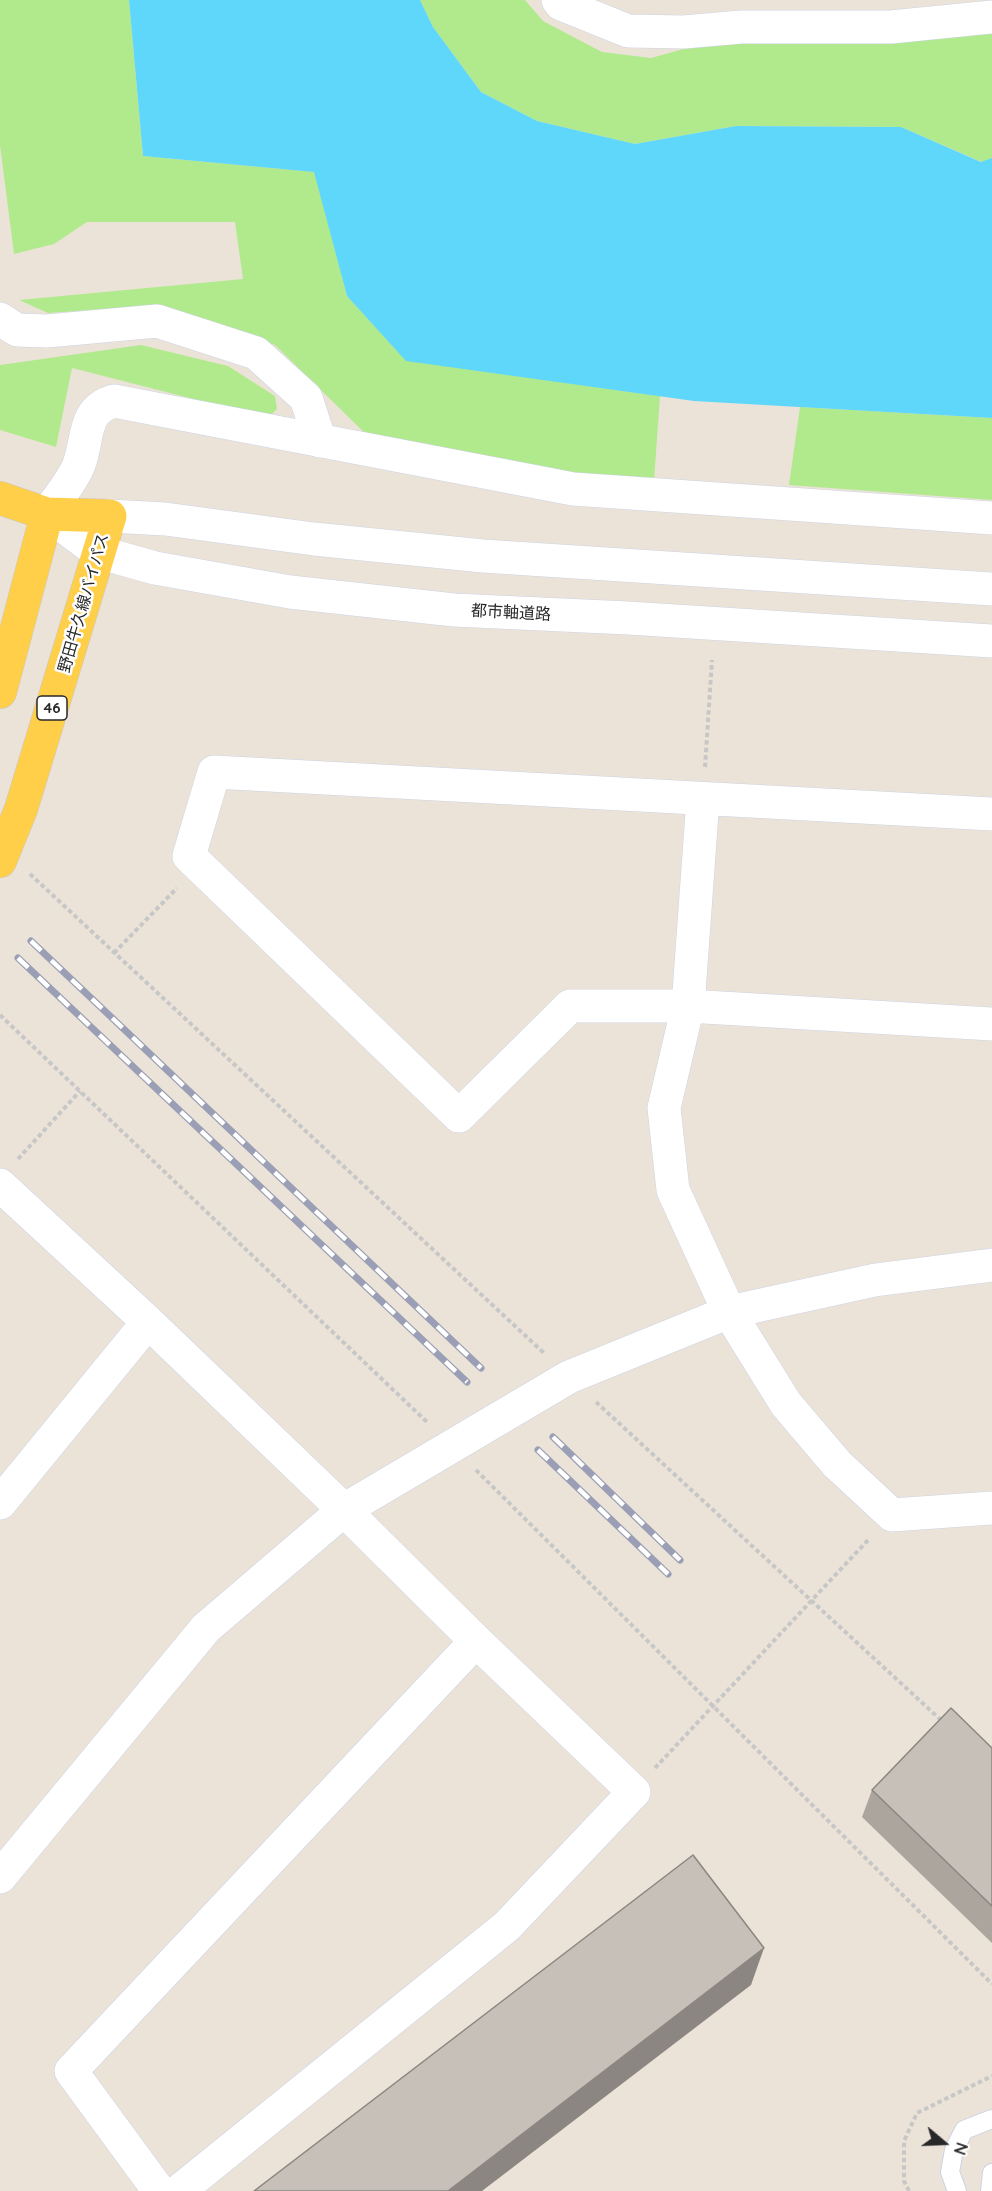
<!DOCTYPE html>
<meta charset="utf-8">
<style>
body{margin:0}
#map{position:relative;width:992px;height:2191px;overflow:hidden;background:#ece3d8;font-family:Quicksand,sans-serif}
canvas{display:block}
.north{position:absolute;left:914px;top:2113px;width:60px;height:60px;-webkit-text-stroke:4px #fff;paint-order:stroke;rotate:109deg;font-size:16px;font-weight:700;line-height:24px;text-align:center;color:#282828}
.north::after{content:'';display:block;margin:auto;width:21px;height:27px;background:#282828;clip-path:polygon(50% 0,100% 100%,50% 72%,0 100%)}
</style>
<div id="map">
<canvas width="992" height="2191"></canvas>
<div class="north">N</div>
</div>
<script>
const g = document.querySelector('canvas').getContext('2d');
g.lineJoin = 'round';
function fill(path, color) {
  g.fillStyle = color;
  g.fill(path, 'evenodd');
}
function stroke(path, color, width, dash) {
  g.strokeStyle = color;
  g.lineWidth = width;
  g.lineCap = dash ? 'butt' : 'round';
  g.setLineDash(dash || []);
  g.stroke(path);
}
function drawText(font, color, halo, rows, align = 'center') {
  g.font = font + ' Quicksand,"Noto Sans JP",sans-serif';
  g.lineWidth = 5;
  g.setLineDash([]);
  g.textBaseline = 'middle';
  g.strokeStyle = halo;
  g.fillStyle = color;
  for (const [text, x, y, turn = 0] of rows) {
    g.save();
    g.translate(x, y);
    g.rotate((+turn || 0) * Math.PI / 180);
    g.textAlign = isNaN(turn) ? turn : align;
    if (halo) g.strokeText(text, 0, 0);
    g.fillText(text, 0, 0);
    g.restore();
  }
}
fill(new Path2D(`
 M0 0H129L143 156 315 172 347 296 406 360 660 396 654 481 558 474 374 442 275 345 152 306 48 313 19 300 243 279 235 222H87L54 244 14 254 0 145Z
 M420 0H525L543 21 602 52 651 58 687 48 992 21V158L982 162 901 127 736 126 635 144 537 121 481 92 433 27Z
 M141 345 228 366 275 396 277 409 268 418 72 368 56 447 0 430V365Z
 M800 407 992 418V500L789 485Z`), '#b0ea8d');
fill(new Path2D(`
 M129 0H420L433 27 481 92 537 121 635 144 736 126 901 127 981 162 992 158V418L694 401 406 361 347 296 314 172 143 156Z`), '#5ed7fb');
const lane = new Path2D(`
 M957 2191 950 2172 954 2150 964 2130 992 2119
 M990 2191 992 2173`);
const street = new Path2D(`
 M558 0 561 4 628 31 684 32 741 27H891L992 17
 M0 319 17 330 47 331 157 321 256 353 306 398 320 441
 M47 514C57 499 71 483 78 467 89 442 81 410 114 401L573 489 992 518
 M703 799 688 1006 664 1108 673 1190 729 1312 786 1404 837 1464 892 1515 992 1508
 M992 814 214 772 189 856 459 1116 570 1006H688L992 1024
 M0 1185 148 1322 344 1510
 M0 1503 148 1322
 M159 2191 71 2071 476 1641`);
const secondary = new Path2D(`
 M47 514 98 552 155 568 290 592 454 610 628 618 992 641
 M110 516 165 519 314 539 483 556 992 589
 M0 1877 206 1628 344 1510 569 1377 729 1312 875 1280 992 1265
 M179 2191 507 1926 634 1792 476 1641 344 1510`);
const primary = new Path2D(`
 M0 498 47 514 110 516 21 809 0 861
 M0 692 47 514`);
stroke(lane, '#cdd2e3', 20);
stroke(street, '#cdd2e3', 34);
stroke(secondary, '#cdd2e3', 34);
stroke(primary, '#c7c7c7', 34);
stroke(new Path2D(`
 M705 767 712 660
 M30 874 545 1354
 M114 953 177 888
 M0 1015 428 1423
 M18 1159 80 1091
 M596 1402 943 1722
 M476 1470 992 1984
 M655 1768 869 1539
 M909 2191 904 2181V2141L917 2113 992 2076`), '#c7c7c7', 4, [4.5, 3]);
stroke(lane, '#fff', 18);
stroke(street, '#fff', 33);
stroke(secondary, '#fff', 33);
stroke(primary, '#ffcf4a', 33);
const rail = new Path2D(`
 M31 941 481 1368
 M18 958 467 1382
 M553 1437 680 1560
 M538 1450 668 1574`);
stroke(rail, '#9a9fb5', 7);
stroke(rail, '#fff', 4.5, [14]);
fill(new Path2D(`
 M992 1748V1943L862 1817 872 1790Z`), '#aba59e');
fill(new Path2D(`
 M764 1948 751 1985 482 2191H448Z`), '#8b8681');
const building = new Path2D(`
 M951 1708 992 1748V1906L872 1790Z
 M693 1855 764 1948 448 2191H254Z`);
fill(building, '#c7c0b8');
stroke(building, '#8b8681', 1.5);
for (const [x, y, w] of [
 [52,708,30]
]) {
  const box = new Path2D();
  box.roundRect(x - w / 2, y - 12, w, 24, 4.5);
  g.fillStyle = '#fff';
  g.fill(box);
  stroke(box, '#282828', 1.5);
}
drawText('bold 15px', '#282828', null, [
 ["46",52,708]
]);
drawText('16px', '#282828', '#fff', [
 ["野田牛久線バイパス",84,603,-74],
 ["都市軸道路",511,613,3]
]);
</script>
